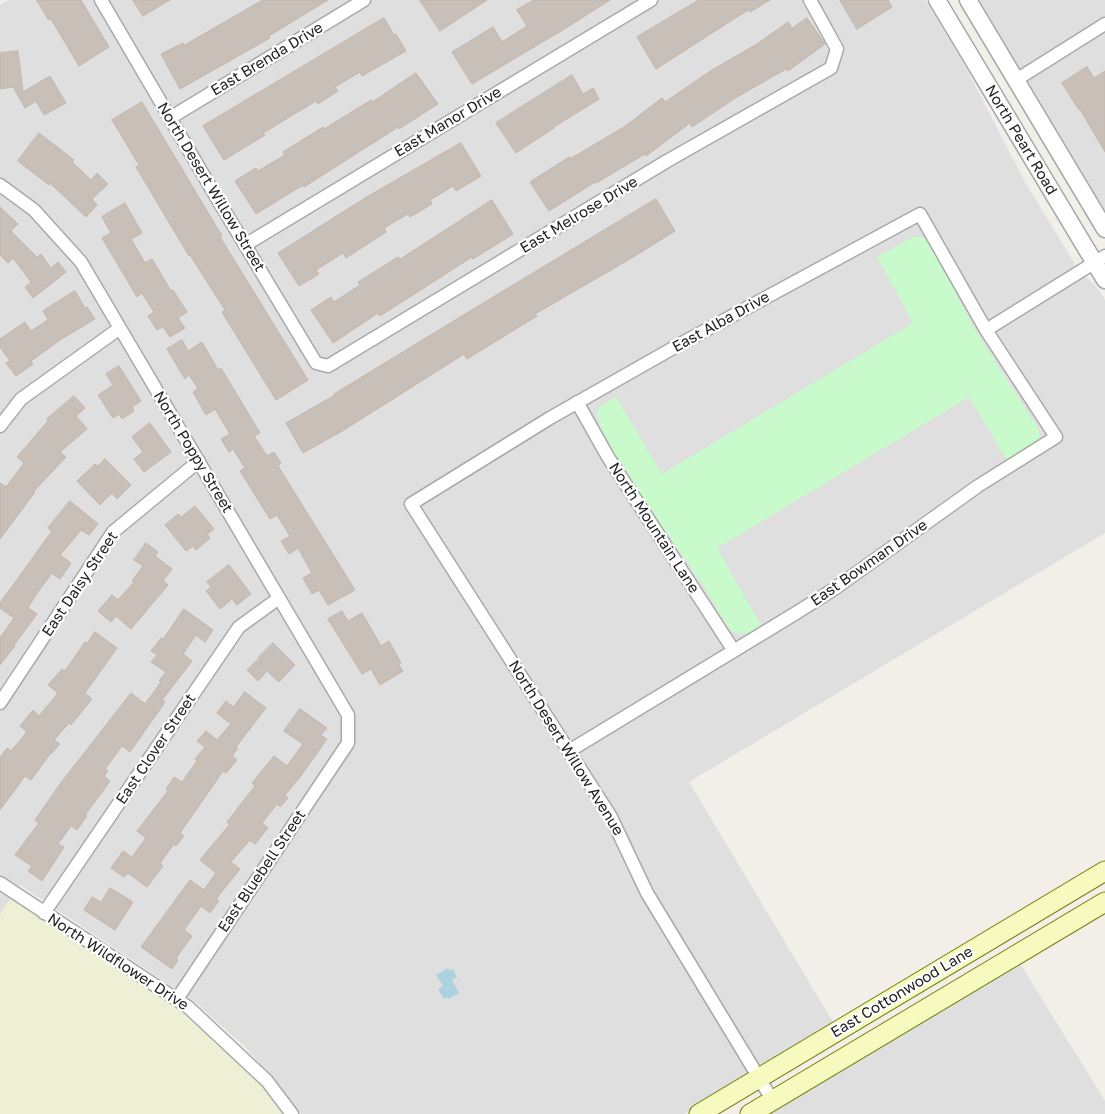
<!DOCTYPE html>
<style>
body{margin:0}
canvas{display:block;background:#f2efe9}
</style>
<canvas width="1105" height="1114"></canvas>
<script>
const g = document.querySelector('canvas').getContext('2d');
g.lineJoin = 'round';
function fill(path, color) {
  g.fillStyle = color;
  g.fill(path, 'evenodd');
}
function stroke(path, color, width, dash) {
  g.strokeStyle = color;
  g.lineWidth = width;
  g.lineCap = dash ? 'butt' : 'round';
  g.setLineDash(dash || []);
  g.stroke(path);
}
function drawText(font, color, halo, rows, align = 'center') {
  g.font = font + ' "Golos Text",sans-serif';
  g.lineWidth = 4.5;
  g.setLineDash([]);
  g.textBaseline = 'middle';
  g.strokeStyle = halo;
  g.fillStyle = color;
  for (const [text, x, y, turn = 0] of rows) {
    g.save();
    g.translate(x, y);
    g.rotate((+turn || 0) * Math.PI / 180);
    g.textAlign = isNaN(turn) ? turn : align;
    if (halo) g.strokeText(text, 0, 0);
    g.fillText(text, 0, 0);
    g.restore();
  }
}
fill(new Path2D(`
 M8 0H925L967 70 1025 182 1076 266 1099 290 1105 300V533L689 782 834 1024 684 1114H301L267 1071 244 1046 195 1002 20 885 0 915V5Z
 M976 0H1105V215Z
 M1021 965 1105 1101V1114H769Z`), '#e0dfdf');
fill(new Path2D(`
 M12 896 173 1003 196 1021 263 1087 283 1114H0V915Z`), '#eef0d5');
fill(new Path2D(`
 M913 237H922L928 242 979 336 1038 428 1040 437 1037 443 1007 460 969 397 717 548 761 625C748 632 743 639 730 630 718 611 708 592 695 574 681 552 594 431 597 414 598 405 609 401 616 397L662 474 913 323 877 257Z`), '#c8facc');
fill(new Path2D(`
 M448 968 450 971 453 969 457 977 452 980 459 993 448 999 447 997 444 999 438 989 443 986 436 975Z`), '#aad3df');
const building = new Path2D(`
 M37 0H81L109 47 79 66 51 19 49 20Z
 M133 0H170L143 16Z
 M263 0H328L269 36 270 38 180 89 161 54 183 43 184 45Z
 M420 0H487L440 31Z
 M534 0H610L566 28 472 84 452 52 493 27 502 42 527 26 517 10Z
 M699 0H770L750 12 748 10 656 69 637 37Z
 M840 0H888L892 7 857 29Z
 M384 18 394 35 396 34 406 51 362 76 360 72 335 87 338 91 318 104 316 101 263 133 265 135 224 160 203 126Z
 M807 18 825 44 788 71 786 69 737 97 692 127 690 123 646 156 645 154 596 183 595 182 549 211 530 182 569 157 570 159 624 127 662 98 665 102 712 70 757 44 788 22 792 28Z
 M18 51 23 92 50 76 66 103 44 115 36 101 25 108 13 87 0 89V53Z
 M1087 67 1094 78 1105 71V152L1080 109 1079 110 1062 83Z
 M416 73 438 104 399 129 398 127 304 187 303 185 256 214 235 181 256 168 258 171 285 155 283 152 323 127 324 129 371 100 372 102Z
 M572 75 583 94 593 88 599 99 554 127V128L516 153 496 123Z
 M142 102 222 236 220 237 308 380 276 400 222 312 225 310 190 255 189 256 136 167 139 165 112 120Z
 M39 133 74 160 72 162 91 180 97 173 108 184 92 199 97 205 86 217 50 183 49 185 18 161Z
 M461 143 481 176 456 191 453 186 430 200 432 204 410 217 408 214 384 228 386 232 346 258 343 253 316 270 319 274 299 286 278 253 365 198Z
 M656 199 675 231 630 259 535 314 537 316 467 359 464 354 344 430 303 453 286 423 335 395 334 394 475 308Z
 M492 200 513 234 473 259 472 257 380 316 378 313 333 343 311 310 331 297 334 302 360 285 358 282 398 257 400 259Z
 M125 203 142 233 131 239 145 263 152 259 171 291 173 290 187 312 178 318 185 328 170 337 163 327 157 330 148 316 154 312 142 293 137 297 102 238 111 233 102 217Z
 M0 207 18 224 11 231 37 257 41 254 51 268 58 262 66 272 33 298 25 287 31 282 13 258 8 263 0 255Z
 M75 291 85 308 87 307 95 319 60 340 31 361 33 364 16 376 6 363 10 361 0 347V339L25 322 31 331 48 320 43 311Z
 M182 340 188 351 202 342 218 370 221 368 260 433 254 436 267 456 274 452 281 463 278 466 355 590 328 605 319 590 312 594 303 578 312 573 298 548 289 554 281 541 290 536 277 515 270 519 240 471 245 468 233 449 229 452 221 439 230 434 215 409 206 415 193 392 198 388 189 375 185 379 167 349Z
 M119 366 141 401 132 407 134 411 122 419 119 414 113 418 98 395 113 385 106 374Z
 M74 396 85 408 76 416 87 429 60 452 66 457 34 491 35 492 0 539V483L6 487 24 463 17 457 48 421 47 419Z
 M150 423 171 452 144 472 134 459 143 452 132 437Z
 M105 459 131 485 117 499 112 493 100 505 77 481 95 464 98 466Z
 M70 501 98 524 89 535 81 530 60 555 71 563 60 579 52 573 37 593 28 608 37 614 14 645 15 646 0 665V638L14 618 0 608V603L52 531 48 528Z
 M195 506 214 529 207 534 210 538 196 550 193 546 186 551 165 525 178 514 181 517Z
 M146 543 158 552 155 556 172 569 163 581 168 585 131 629 116 616 111 622 98 611 112 595 118 600 134 582 132 581 143 566 134 560Z
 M229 565 251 594 237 605 232 599 220 609 206 591 211 587 207 582Z
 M184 609 213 630 205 642 196 635 183 654 192 661 162 700 165 702 130 752 122 746 105 769 108 771 104 776 110 781 85 815 87 816 77 830 71 826 58 844 64 847 42 881 28 871 32 866 15 855 39 823 35 820 60 784 131 693 145 704 161 682 159 681 166 672 151 662 157 655 151 651 161 638 163 639Z
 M342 611 348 621 362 613 381 646 389 641 401 663 399 665 403 671 380 685 371 669 362 674 328 619Z
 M95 632 117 648 85 693 92 699 71 725 69 723 54 740 60 744 47 758 31 780 25 776 0 810V758L7 748 11 751 27 732 20 726 33 710 39 716 58 693 48 685 62 669 65 671 85 642 87 643Z
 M273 643 295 665 279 682 267 671 258 681 247 670 257 660 263 665 258 658Z
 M245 692 266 708 236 747 238 748 232 756 237 760 226 773 223 771 180 833 184 836 176 846 174 844 160 863 163 866 147 887 128 873 124 877 111 868 123 851 132 857 146 838 137 831 168 791 166 789 174 777 182 782 197 761 195 759 205 747 197 741 206 731 217 740 231 724 217 713 226 701 233 707Z
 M300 709 327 728 321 735 327 739 300 777 285 795 288 798 280 807 277 804 262 823 268 828 255 844 250 840 231 862 240 869 216 899 219 901 210 913 201 906 184 930 192 936 176 958 178 960 172 969 141 947 190 880 204 890 216 873 200 860 230 824 227 822 255 786 252 783 274 756 287 766 303 744 284 731Z
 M110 888 133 902 115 930 84 910 92 897 101 902Z`);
fill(building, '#c7bfb8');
stroke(building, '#c4b6ab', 1);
const minor = new Path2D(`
 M101 0 218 200 316 363 328 366 667 161 831 68 837 49 810 0
 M1016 80 1105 24
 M170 118 364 0
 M0 185 34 210 81 262 348 715V743L177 999
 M245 245 651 0
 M986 330 1105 256
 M577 402 608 457 734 651
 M0 426 21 399 120 328
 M0 703 113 532 199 461
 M569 751 796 613 834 589 978 486 1056 437 986 330 920 214 682 343 550 418 411 504 611 817 647 893 773 1101
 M0 883 188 1007 267 1081 292 1114
 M44 913 239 627 279 598`);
const tertiary = new Path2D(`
 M937 0 1105 280
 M968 0 1105 229`);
const secondary = new Path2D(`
 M699 1114 1105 871
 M750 1114 1105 902`);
stroke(minor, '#a9a9a9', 15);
stroke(tertiary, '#a9a9a9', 19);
stroke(secondary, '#707d05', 21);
stroke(minor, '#fff', 12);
stroke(tertiary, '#fff', 16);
stroke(secondary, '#f7fabf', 19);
drawText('15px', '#222', '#fff', [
 ["East Brenda Drive",267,59,-31],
 ["East Manor Drive",448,122,-31],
 ["North Peart Road",1021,140,59],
 ["North Desert Willow Street",211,187,59],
 ["East Melrose Drive",579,215,-31],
 ["East Alba Drive",721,322,-29],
 ["North Poppy Street",193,452,59],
 ["North Mountain Lane",654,528,57],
 ["East Bowman Drive",869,563,-35],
 ["East Daisy Street",80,584,-56],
 ["North Desert Willow Avenue",566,748,58],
 ["East Clover Street",156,749,-56],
 ["East Bluebell Street",262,871,-56],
 ["North Wildflower Drive",118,962,33],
 ["East Cottonwood Lane",902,992,-31]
]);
</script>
